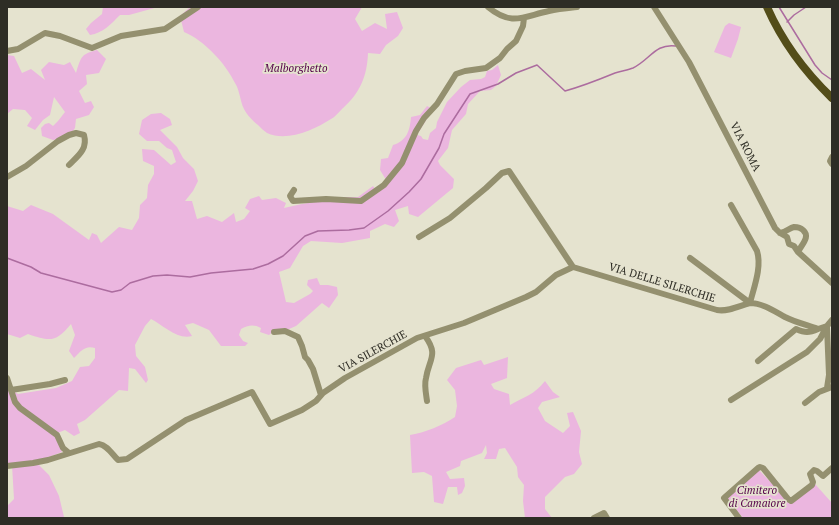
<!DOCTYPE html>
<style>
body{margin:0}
#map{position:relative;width:839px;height:525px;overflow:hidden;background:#e5e3cf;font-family:"PT Serif",serif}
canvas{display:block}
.frame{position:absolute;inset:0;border:8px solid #2e2d25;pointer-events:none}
</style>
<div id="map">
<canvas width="839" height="525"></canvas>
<div class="frame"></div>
</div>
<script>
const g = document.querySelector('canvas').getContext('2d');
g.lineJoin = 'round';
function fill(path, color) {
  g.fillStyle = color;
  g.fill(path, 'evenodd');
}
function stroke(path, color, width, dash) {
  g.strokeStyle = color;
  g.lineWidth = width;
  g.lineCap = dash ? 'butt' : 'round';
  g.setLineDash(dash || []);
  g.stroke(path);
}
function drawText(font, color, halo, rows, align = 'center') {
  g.font = font + ' "PT Serif",serif';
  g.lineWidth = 3.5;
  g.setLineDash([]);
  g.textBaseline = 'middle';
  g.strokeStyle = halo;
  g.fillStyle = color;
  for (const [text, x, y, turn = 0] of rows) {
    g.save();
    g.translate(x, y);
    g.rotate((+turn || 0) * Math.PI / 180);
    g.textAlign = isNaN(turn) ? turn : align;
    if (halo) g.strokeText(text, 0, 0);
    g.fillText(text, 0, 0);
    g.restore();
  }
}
fill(new Path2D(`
 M103 7H158L129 15H120C111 24 103 33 90 35L86 29 91 23 102 14Z
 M190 7H362L355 19 362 31 375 23 387 29 385 14 397 12 403 28 398 36 386 45 380 54 368 53C367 77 360 93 342 109 338 113 335 117 331 119 314 130 287 142 267 133 264 131 261 128 258 125 253 121 247 115 244 109 240 101 240 91 235 83 226 64 204 40 184 32L180 16Z
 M729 23 741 27 738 39 731 58 714 52 725 26Z
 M97 50 106 59 99 73 86 75 87 84 79 91 85 103 91 101 94 107 89 115 76 119 75 128 68 138 53 140 42 136 41 128 45 124 49 123 53 126 58 121 65 112 54 97 50 115 43 120 35 130 27 126 32 118 25 110 13 109 7 114V55L14 56 22 73 31 69 45 80 41 70 49 62 64 65 70 62 76 73C81 57 81 54 97 50Z
 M498 65 501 75 496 86 491 90 480 91 468 104 466 114 452 130 448 148 438 161 440 165 454 179 453 188 418 217 409 214 408 206 395 210 399 221 394 227 385 224 370 231V238L342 243 311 241 303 246 290 268 279 272 286 302 294 303 310 294 313 291 307 285 308 280 317 278 320 285H328L337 287 338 295 329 308 322 303 296 326 289 329H276L269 335 260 332 261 328C254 324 248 325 241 329L239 335 243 341 248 343 245 346H221L209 330 193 323 185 325 192 336C177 340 163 325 151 319L145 326 135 345 136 356 145 367 148 380 146 383 135 369 129 368 128 391 119 390 85 420 77 424 80 433 74 436 65 430 55 434 62 452 36 462 49 475 59 496 64 517 68 518H7V506L14 499 12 465H7V388H9L18 394 56 388 72 381 80 367 89 366 95 358V348C85 345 81 351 74 358L69 351 75 335 71 324C56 342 51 342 28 334L20 338 7 334V206L23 211 31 205 53 214 89 240 92 233 97 235 101 243 119 227 132 230 139 218 140 205 147 198 148 185 154 174V166L143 161 142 149 154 150 171 165 176 162 172 150 167 148 159 141H147L139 134 142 120 151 114 161 113 170 119 172 125 160 130 177 147 183 158 194 169 198 181 193 191 185 201H192L197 219 207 216 222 222 234 213 236 222 244 219 250 211 245 208 250 199 259 196 262 200 276 198 286 203 284 208 302 204 344 197H358L373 186 378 193 388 183 380 170 381 159 388 158 393 145C407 141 410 130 411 117L420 115 427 106 433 109 417 135 421 136 423 139 428 140 430 133 436 128 437 122 447 102 461 87 470 80 481 79 485 77 487 71 492 70Z
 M508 357 507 378 491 384 494 389 509 394 510 405C524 397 534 395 545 381L553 392 560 397 542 402 538 408 545 421 563 433 570 426 567 413 573 412 581 431 579 452 582 464 574 474 565 477 545 497V509L552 518H525L523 501 524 485 518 477 517 467 505 448 499 449 496 459H484L487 453 486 445 482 453 461 461 460 466 446 472 450 479 464 478 465 486 462 493 458 495 457 487H448L443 504 434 502 432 476 424 472 412 473 410 435C427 432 441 426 455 417L457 406 455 390 447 380 456 368 481 360 484 365Z
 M759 470 791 504 815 484 832 503V518H743L726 497Z`), '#ebb6df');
stroke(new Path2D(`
 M779 7 815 65 822 73 832 80
 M787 22 794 15 806 7
 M7 258 31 267 41 273 112 292 121 290 130 283 153 276 167 275 190 277 211 273 253 269 268 264 283 256 305 236 318 231 349 230 364 228 388 211 409 192 421 179 439 148 444 134 470 94 498 84 516 73 537 65 565 91C583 86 598 80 615 73 621 71 628 70 633 68 650 60 655 43 676 46`), '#ac6c9f', 1.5);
stroke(new Path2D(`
 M488 7C512 27 524 16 549 11 558 9 568 8 577 7
 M654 7 689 62 775 228 780 233 787 237 789 244 794 246 798 252 832 283
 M7 51 18 49 45 33 60 36 92 48 121 36 165 29 198 7
 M832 157 830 161 832 164
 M7 177 26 166 58 141 69 135 76 133 84 135C88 149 78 156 69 165
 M294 190 290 196 293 201 326 199 361 201 384 185 402 163 416 131 424 118 437 104 456 74 465 71 486 68 500 58 507 49 516 41 523 26 524 18
 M780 233C787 232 789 228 794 227 798 227 801 228 803 230 811 237 801 245 798 252
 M419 237 450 218 486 188 502 173 509 171 573 267
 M690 258 750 303C754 287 762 267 757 251L731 205
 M573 267 717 310C728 312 739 306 750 303 762 303 774 311 785 317 795 322 807 325 818 329L827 326 832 320
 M274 332 285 331 298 337 302 346 305 357 308 360 313 369 321 395
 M425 336C439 355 429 359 426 378 424 385 426 394 427 401
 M758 361 796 329C805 333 809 333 818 329
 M7 378 15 402 20 408 57 435 63 448 69 453
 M827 388 829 375 827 327
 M11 390 50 384 65 380
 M731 400 807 352 820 339 827 326
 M805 403 819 392 832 387
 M7 466 33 463 48 460 99 444C107 445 112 454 118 460L127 459 186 420 252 392 270 424 302 410 316 401 323 393 345 378 417 338 464 323 526 297 536 292 556 275 573 267
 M594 518 604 513 607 518
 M739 518 724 498 758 468 760 467 763 468 788 499 791 501 812 485 813 482 810 474 814 470 817 471 823 476 832 468`), '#94906f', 6);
stroke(new Path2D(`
 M767 7C782 41 805 72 832 98`), '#534d19', 8);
drawText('italic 11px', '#540049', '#e5e3cf', [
 ["Malborghetto",296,69],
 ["Cimitero",757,491],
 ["di Camaiore",757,504]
]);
drawText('11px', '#2e2d25', '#e5e3cf', [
 ["VIA ROMA",745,147,63],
 ["VIA DELLE SILERCHIE",662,283,17],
 ["VIA SILERCHIE",373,352,-29]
]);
</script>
